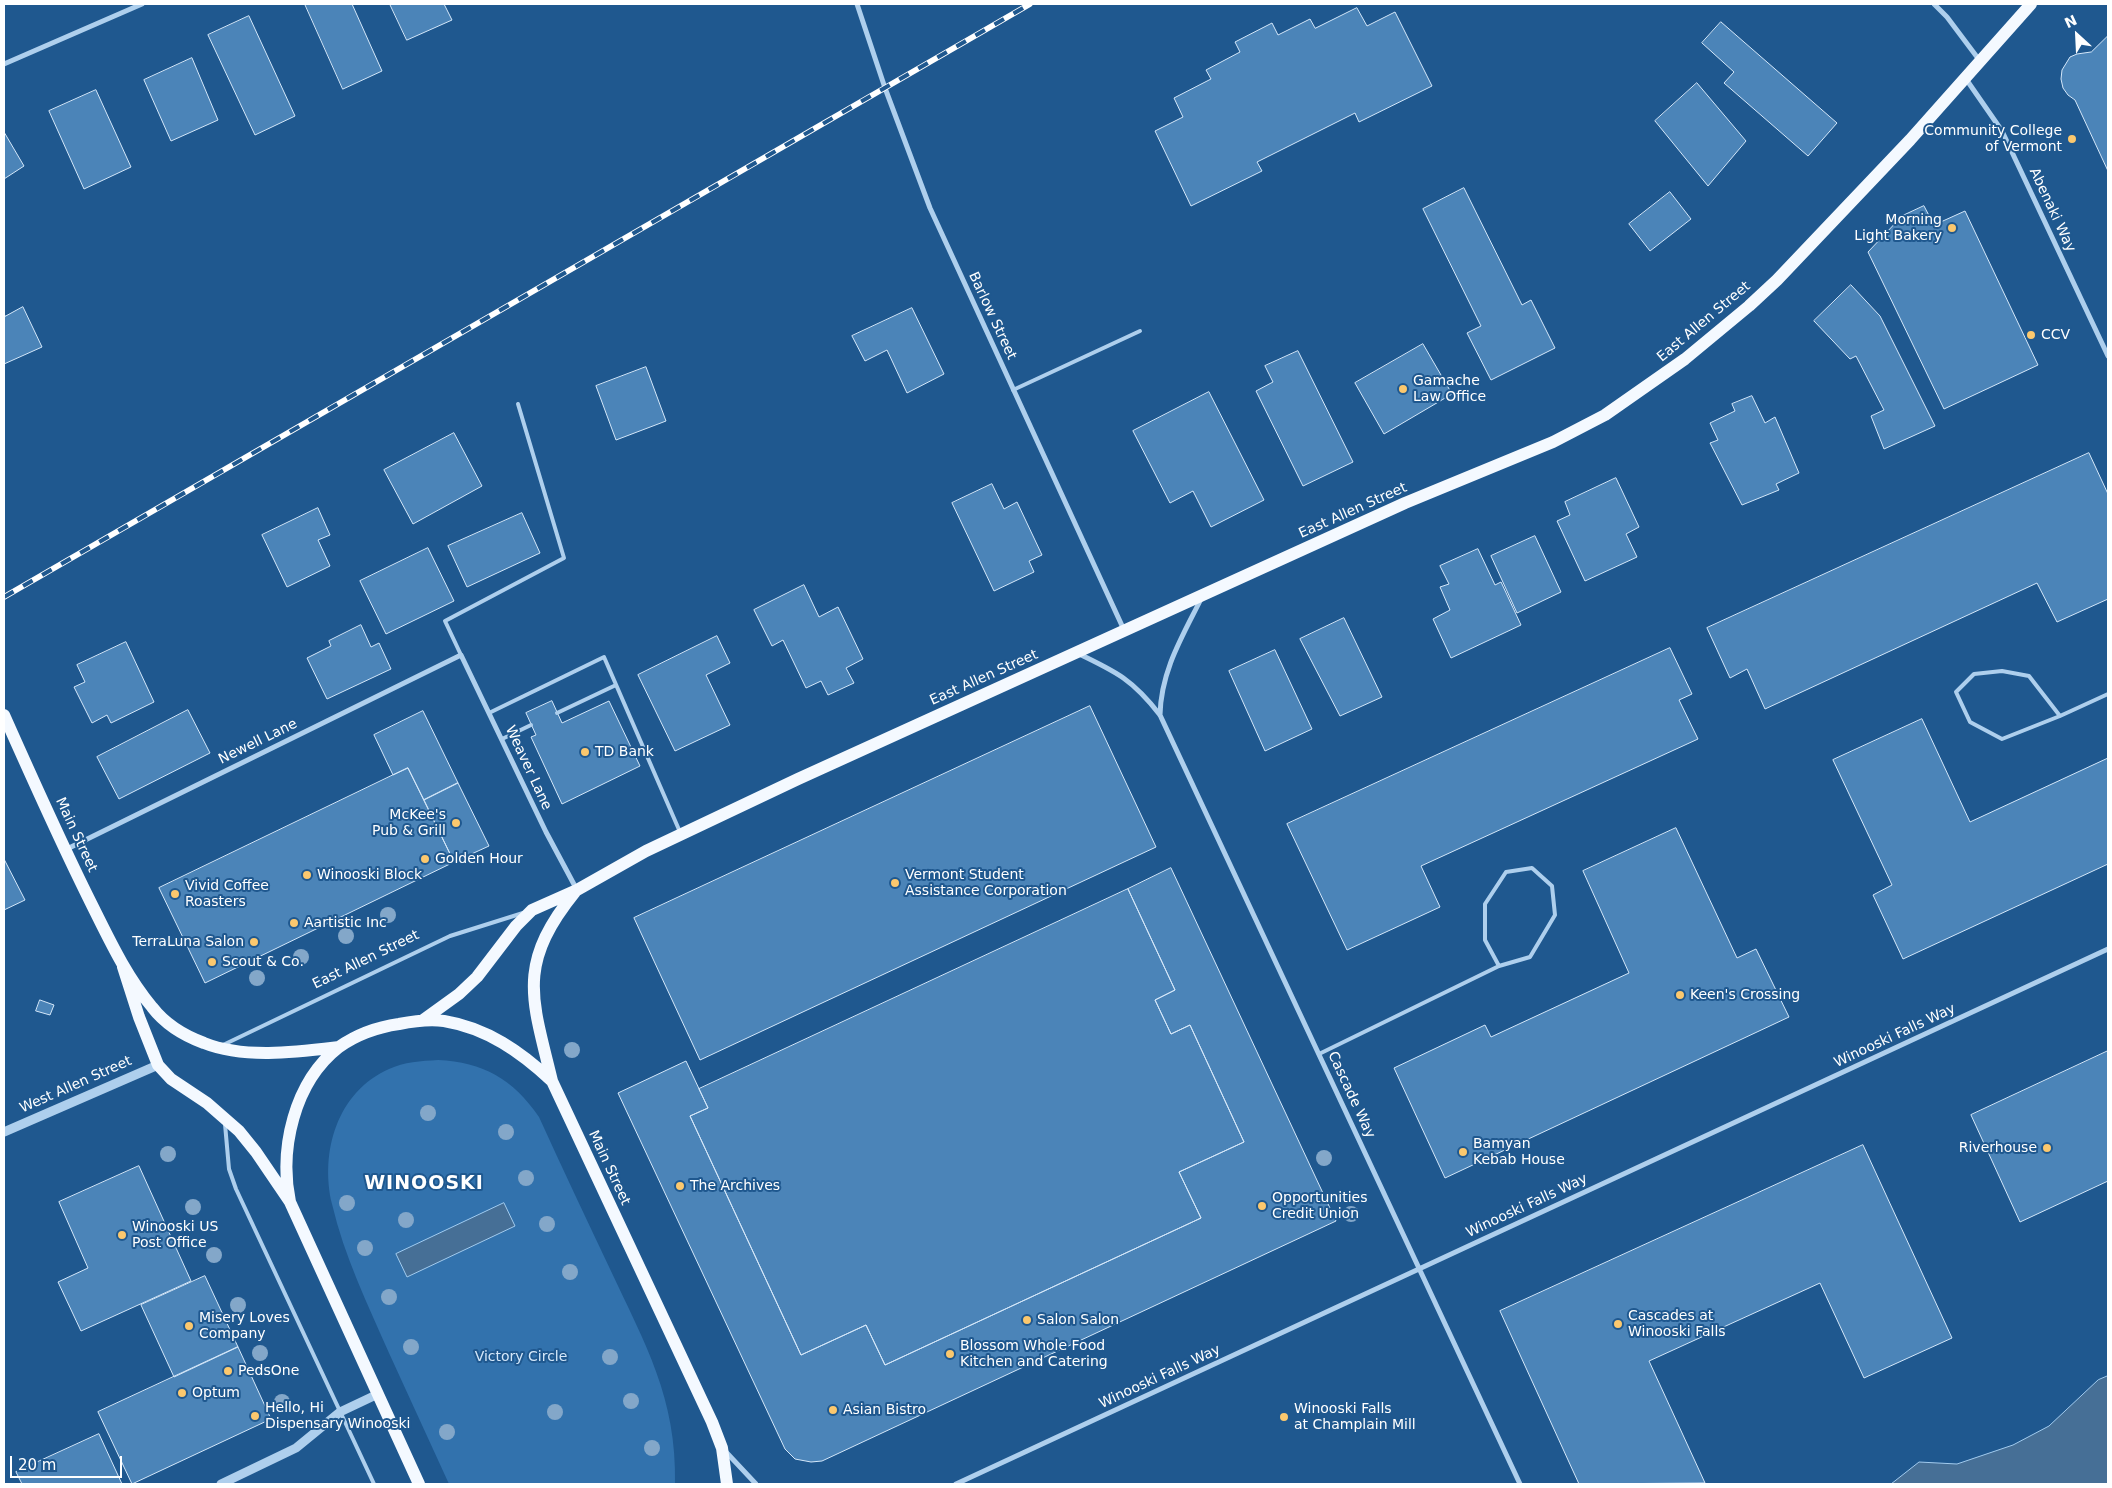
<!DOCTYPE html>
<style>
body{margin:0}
#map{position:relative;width:2112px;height:1488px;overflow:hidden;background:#1f588f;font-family:"DejaVu Sans",sans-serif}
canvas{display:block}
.frame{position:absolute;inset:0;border:5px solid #fff;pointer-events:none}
.north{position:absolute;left:2052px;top:10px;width:50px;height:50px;-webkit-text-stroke:4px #1f588f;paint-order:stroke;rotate:335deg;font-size:14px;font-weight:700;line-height:20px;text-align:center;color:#fff}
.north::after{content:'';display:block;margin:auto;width:18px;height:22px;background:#fff;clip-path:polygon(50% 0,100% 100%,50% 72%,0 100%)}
.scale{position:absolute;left:10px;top:1456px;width:112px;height:22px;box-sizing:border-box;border:2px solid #fff;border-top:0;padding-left:6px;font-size:15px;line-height:18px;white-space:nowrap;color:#fff;-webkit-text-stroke:4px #1f588f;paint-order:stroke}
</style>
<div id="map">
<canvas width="2112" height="1488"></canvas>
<div class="frame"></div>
<div class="north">N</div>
<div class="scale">20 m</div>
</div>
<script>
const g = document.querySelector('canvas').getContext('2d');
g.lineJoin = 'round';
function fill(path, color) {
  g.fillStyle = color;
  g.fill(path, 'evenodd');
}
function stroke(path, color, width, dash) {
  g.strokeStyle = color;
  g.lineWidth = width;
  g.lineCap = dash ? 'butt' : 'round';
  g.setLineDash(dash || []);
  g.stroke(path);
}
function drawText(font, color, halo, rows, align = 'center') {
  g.font = font + ' "DejaVu Sans",sans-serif';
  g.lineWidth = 4;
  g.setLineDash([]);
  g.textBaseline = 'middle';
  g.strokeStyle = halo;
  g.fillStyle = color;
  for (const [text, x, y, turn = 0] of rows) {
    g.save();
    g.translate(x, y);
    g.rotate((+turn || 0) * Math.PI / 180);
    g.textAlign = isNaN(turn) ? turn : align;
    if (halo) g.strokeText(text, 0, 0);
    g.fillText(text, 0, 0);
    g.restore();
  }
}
fill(new Path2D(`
 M438 1060C483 1062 513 1079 539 1117 562 1168 586 1218 610 1269 645 1344 677 1398 675 1484H449C429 1440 409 1397 389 1353 368 1305 344 1256 332 1204 320 1152 337 1092 389 1069 404 1062 421 1061 438 1060Z`), '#3272ad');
const water = new Path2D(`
 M504 1203 515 1226 407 1277 396 1254Z
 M2108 1376V1484H1891L1919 1462 1957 1464 2013 1445 2049 1426 2098 1380Z`);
fill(water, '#466f96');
stroke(water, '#a2cbee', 1);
const building = new Path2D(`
 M305 4H352L382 71 343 89Z
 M390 4H444L452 20 407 40Z
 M1357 8 1367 26 1395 12 1432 86 1359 122 1355 113 1257 162 1262 171 1191 206 1155 131 1183 117 1174 98 1211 79 1206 70 1240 52 1235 42 1272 23 1278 35 1310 19 1315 28Z
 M249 16 295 116 255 135 208 35Z
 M1721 22 1837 123 1808 156 1724 83 1734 72 1702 43Z
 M2108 36V171L2075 100 2068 95 2063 88 2061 79 2062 70 2070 57 2077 54 2091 52Z
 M192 58 218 120 171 141 144 80Z
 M1697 83 1746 141 1708 186 1655 121Z
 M96 90 131 167 84 189 49 111Z
 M4 132 24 166 4 179Z
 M1464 188 1522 305 1531 300 1555 348 1491 380 1467 333 1481 326 1423 209Z
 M1670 192 1691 219 1650 251 1629 224Z
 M1924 206 1934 225 1965 211 2038 365 1944 409 1868 252 1902 216Z
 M1851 285 1880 316 1935 426 1884 449 1871 416 1884 410 1856 356 1850 359 1814 321Z
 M23 307 42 347 4 364V313L5 316Z
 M912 308 944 374 907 393 887 350 865 361 852 336Z
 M1423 344 1452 394 1384 434 1355 383Z
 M1298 351 1353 462 1303 486 1256 391 1273 382 1265 366Z
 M646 367 666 421 616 440 596 386Z
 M1209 392 1264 500 1211 527 1193 491 1170 503 1133 431Z
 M1752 396 1765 423 1775 417 1799 473 1776 484 1779 490 1742 505 1710 443 1718 440 1710 423 1735 411 1732 404Z
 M454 433 482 486 413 524 384 470Z
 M2089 453 2108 494V599L2057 622 2037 583 1765 709 1747 669 1730 678 1707 628Z
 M1616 478 1639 527 1626 534 1637 557 1585 581 1557 521 1570 515 1565 502Z
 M992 484 1004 509 1017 502 1042 555 1029 561 1034 572 994 591 952 503Z
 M318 508 330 535 318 540 330 566 287 587 262 535Z
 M522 513 540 553 467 587 448 546Z
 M1535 536 1561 592 1517 613 1491 556Z
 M428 548 454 601 386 634 360 581Z
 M1478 549 1495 585 1501 582 1521 625 1451 658 1433 619 1450 610 1440 587 1449 584 1440 566Z
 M804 585 819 617 838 607 863 659 846 668 854 683 828 695 821 681 806 688 783 640 772 646 754 610Z
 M1344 618 1382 697 1340 716 1300 639Z
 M361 625 371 647 379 643 391 669 327 699 307 658 331 646 329 641Z
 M717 636 730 663 706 675 730 725 675 751 638 675Z
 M126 642 154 702 111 723 107 715 92 723 74 687 85 682 77 665Z
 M1670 648 1692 694 1679 700 1698 739 1421 866 1440 907 1347 950 1287 824Z
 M1275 650 1312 729 1265 751 1229 671Z
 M552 701 562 723 609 701 640 766 562 804 531 737 536 735 526 713Z
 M1090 706 1156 847 700 1060 634 918Z
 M188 710 210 753 119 799 97 757Z
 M423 711 458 783 424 800 408 768 393 775 374 735Z
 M1922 719 1970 822 2108 758V864L1903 959 1873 895 1892 885 1833 760Z
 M408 768 454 862 205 983 159 888Z
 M458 783 489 846 454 862 424 800Z
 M1676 828 1737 958 1756 949 1789 1017 1445 1178 1394 1068 1485 1025 1491 1037 1629 973 1583 871Z
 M4 859 25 900 4 910Z
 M1171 868 1336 1221 822 1461 811 1462 795 1459 785 1449 618 1093 686 1061 708 1108 690 1116 801 1355 866 1325 885 1365 1201 1218 1179 1172 1244 1142 1190 1025 1171 1034 1155 1000 1175 990 1128 889Z
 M1128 889 1175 990 1155 1000 1171 1034 1190 1025 1244 1142 1179 1172 1201 1218 885 1365 866 1325 801 1355 690 1116 708 1108 699 1089Z
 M40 1000 54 1005 50 1015 36 1011Z
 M2108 1051V1181L2020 1222 1971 1115Z
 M1863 1145 1952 1338 1864 1378 1820 1283 1649 1361 1705 1483 1579 1484 1500 1311Z
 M139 1166 191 1281 81 1331 58 1282 88 1268 59 1202Z
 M205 1276 238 1347 174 1377 141 1305Z
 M238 1347 271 1419 132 1484 98 1412Z
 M99 1434 122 1484H22L16 1472Z`);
fill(building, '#4b84b8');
stroke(building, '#d4e7f9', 1);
stroke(new Path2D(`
 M1013 390 1140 331
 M461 655 445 621 564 558 518 404
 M489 713 604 657 680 832
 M557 713 616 685
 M2060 716 2029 676 2002 671 1974 674 1956 692 1970 722 2002 739 2060 716 2108 694
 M502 739 531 725
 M223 1045 450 936 523 913
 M1319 1054 1499 966 1530 957 1555 915 1552 886 1532 868 1506 872 1485 904V940L1499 966
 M225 1124 229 1169 236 1189 374 1484`), '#aecfed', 4);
stroke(new Path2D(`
 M857 4 885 88 930 208 1124 630
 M1934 4 1947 17 1980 61
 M4 64 142 4
 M1966 79 2002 131 2108 356
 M1077 653C1117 672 1133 680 1160 715L1520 1484
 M1160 715C1161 671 1182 637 1201 599
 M67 849 461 655 546 832 577 890
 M726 1452 756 1484
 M956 1484 2108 949`), '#aecfed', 5);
stroke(new Path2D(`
 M4 1132 158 1065
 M221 1484 296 1448 340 1412 378 1394`), '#aecfed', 9);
stroke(new Path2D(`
 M4 715C32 778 60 841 91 903 109 939 126 976 152 1007 165 1024 185 1036 204 1043 244 1059 297 1052 339 1047
 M123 967 139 1017 158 1065 171 1079 207 1103 239 1131 256 1152 290 1202 419 1484
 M423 1020 459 994 477 977 516 926 532 910 577 890 646 851 798 779 1405 503 1553 442 1605 415 1685 359 1749 306 1777 280 1910 140 2031 4
 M552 1081C532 998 516 965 575 892
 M290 1202C279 1149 294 1082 339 1047 356 1035 378 1027 399 1024 414 1021 429 1019 444 1021 487 1028 521 1052 552 1081L712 1422 722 1448 727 1484`), '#f4f9ff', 12);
const rail = new Path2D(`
 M4 597 1030 4`);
stroke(rail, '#fff', 5.5);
stroke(rail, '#1f588f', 4, [11]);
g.fillStyle = '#83a7c9';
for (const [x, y] of [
 [388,915],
 [346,936],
 [301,957],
 [257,978],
 [572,1050],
 [428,1113],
 [506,1132],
 [168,1154],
 [1324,1158],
 [526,1178],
 [347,1203],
 [193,1207],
 [1351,1214],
 [406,1220],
 [547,1224],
 [365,1248],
 [214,1255],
 [570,1272],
 [389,1297],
 [238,1305],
 [411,1347],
 [260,1353],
 [610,1357],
 [631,1401],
 [282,1402],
 [555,1412],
 [447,1432],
 [652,1448]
]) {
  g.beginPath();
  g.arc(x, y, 8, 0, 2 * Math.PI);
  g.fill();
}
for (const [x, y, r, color] of [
 [2072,139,5,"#fbc86e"],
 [1952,228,5,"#fbc86e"],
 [2031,335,5,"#fbc86e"],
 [1403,389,5,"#fbc86e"],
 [585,752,5,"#fbc86e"],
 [456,823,5,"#fbc86e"],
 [425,859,5,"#fbc86e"],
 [307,875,5,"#fbc86e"],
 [895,883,5,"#fbc86e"],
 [175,894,5,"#fbc86e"],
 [294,923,5,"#fbc86e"],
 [254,942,5,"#fbc86e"],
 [212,962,5,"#fbc86e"],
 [1680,995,5,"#fbc86e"],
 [2047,1148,5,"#fbc86e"],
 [1463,1152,5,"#fbc86e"],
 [680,1186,5,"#fbc86e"],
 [1262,1206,5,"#fbc86e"],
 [122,1235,5,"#fbc86e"],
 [1027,1320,5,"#fbc86e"],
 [1618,1324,5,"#fbc86e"],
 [189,1326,5,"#fbc86e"],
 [950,1354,5,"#fbc86e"],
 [228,1371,5,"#fbc86e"],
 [182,1393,5,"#fbc86e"],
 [833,1410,5,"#fbc86e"],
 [255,1416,5,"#fbc86e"],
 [1284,1417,5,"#fbc86e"]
]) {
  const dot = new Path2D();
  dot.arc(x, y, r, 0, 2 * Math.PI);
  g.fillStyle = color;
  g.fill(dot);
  stroke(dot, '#1f588f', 2);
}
drawText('14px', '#fff', '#1f588f', [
 ["Community College",2062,131,"right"],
 ["of Vermont",2062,147,"right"],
 ["Morning",1942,220,"right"],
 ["Light Bakery",1942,236,"right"],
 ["CCV",2041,335],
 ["Gamache",1413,381],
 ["Law Office",1413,397],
 ["TD Bank",595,752],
 ["McKee's",446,815,"right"],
 ["Pub & Grill",446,831,"right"],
 ["Golden Hour",435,859],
 ["Winooski Block",317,875],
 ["Vermont Student",905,875],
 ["Assistance Corporation",905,891],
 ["Vivid Coffee",185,886],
 ["Roasters",185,902],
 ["Aartistic Inc",304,923],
 ["TerraLuna Salon",244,942,"right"],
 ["Scout & Co.",222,962],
 ["Keen's Crossing",1690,995],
 ["Bamyan",1473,1144],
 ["Kebab House",1473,1160],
 ["Riverhouse",2037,1148,"right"],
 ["The Archives",690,1186],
 ["Opportunities",1272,1198],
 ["Credit Union",1272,1214],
 ["Winooski US",132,1227],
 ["Post Office",132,1243],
 ["Cascades at",1628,1316],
 ["Winooski Falls",1628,1332],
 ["Misery Loves",199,1318],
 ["Company",199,1334],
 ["Salon Salon",1037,1320],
 ["Blossom Whole Food",960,1346],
 ["Kitchen and Catering",960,1362],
 ["PedsOne",238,1371],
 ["Optum",192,1393],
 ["Hello, Hi",265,1408],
 ["Dispensary Winooski",265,1424],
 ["Winooski Falls",1294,1409],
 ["at Champlain Mill",1294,1425],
 ["Asian Bistro",843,1410]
], 'left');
drawText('14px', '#fff', '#1f588f', [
 ["Abenaki Way",2052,210,65],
 ["Barlow Street",992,316,65],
 ["East Allen Street",1704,322,-40],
 ["East Allen Street",1353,511,-24],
 ["East Allen Street",984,678,-24],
 ["Newell Lane",258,742,-26],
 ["Weaver Lane",528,768,65],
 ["Main Street",76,835,65],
 ["East Allen Street",366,960,-26],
 ["Winooski Falls Way",1895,1036,-25],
 ["West Allen Street",76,1085,-24],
 ["Cascade Way",1351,1095,65],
 ["Main Street",609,1168,65],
 ["Winooski Falls Way",1527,1206,-25],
 ["Winooski Falls Way",1160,1377,-25]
]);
drawText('14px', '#d4e7f9', '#1f588f', [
 ["Victory Circle",521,1357]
]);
g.letterSpacing = '1px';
drawText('bold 19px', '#fff', '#1f588f', [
 ["WINOOSKI",424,1184]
]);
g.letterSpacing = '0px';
</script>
